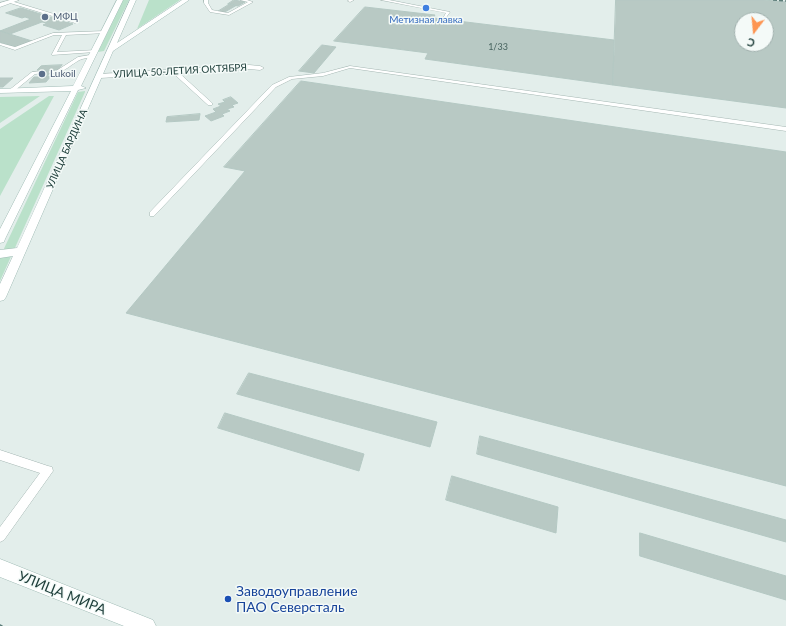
<!DOCTYPE html>
<meta charset="utf-8">
<style>
body{margin:0}
#map{position:relative;width:786px;height:626px;overflow:hidden;background:#e3eeeb;font-family:Lato,sans-serif}
canvas{display:block}
.north{position:absolute;left:734px;top:12px;width:40px;height:40px;box-sizing:border-box;background:#f4faf8;border:1px solid #a0b0ad;border-radius:50%;rotate:196deg;font-size:11px;font-weight:700;line-height:16px;text-align:center;color:#21413d}
.north::after{content:'';display:block;margin:auto;width:14px;height:18px;background:#fd9552;clip-path:polygon(50% 0,100% 100%,50% 72%,0 100%)}
</style>
<div id="map">
<canvas width="786" height="626"></canvas>
<div class="north">С</div>
</div>
<script>
const g = document.querySelector('canvas').getContext('2d');
g.lineJoin = 'round';
function fill(path, color) {
  g.fillStyle = color;
  g.fill(path, 'evenodd');
}
function stroke(path, color, width, dash) {
  g.strokeStyle = color;
  g.lineWidth = width;
  g.lineCap = dash ? 'butt' : 'round';
  g.setLineDash(dash || []);
  g.stroke(path);
}
function drawText(font, color, halo, rows, align = 'center') {
  g.font = font + ' Lato,sans-serif';
  g.lineWidth = 3;
  g.setLineDash([]);
  g.textBaseline = 'middle';
  g.strokeStyle = halo;
  g.fillStyle = color;
  for (const [text, x, y, turn = 0] of rows) {
    g.save();
    g.translate(x, y);
    g.rotate((+turn || 0) * Math.PI / 180);
    g.textAlign = isNaN(turn) ? turn : align;
    if (halo) g.strokeText(text, 0, 0);
    g.fillText(text, 0, 0);
    g.restore();
  }
}
fill(new Path2D(`
 M123 0H129L104 51 98 52Z
 M149 0H180L137 29Z
 M85 91V92L0 281V257L78 92Z
 M40 96 0 123V97Z
 M49 96H54L0 196V129Z`), '#bae1ca');
const building = new Path2D(`
 M234 0 245 2 238 6 228 4Z
 M616 0H764L786 2V108L613 85ZM742 20H766V44H742Z
 M230 4 237 5 223 13 217 12Z
 M365 7 435 15 433 18 614 40 613 85 425 59 428 53 334 41Z
 M21 8 73 24 59 30 43 25 47 23 42 22 10 34 0 31 31 19 25 17 22 18 6 13Z
 M0 31 32 41 16 47 0 42Z
 M322 45 336 47 314 73 299 71Z
 M62 65 58 70H52L47 77 51 76 46 82 29 83 34 77H39L45 70H37L41 66Z
 M0 78H13L3 87H0Z
 M301 81 786 152V486L126 313 245 171 224 167Z
 M231 97 238 103 232 105 234 107 227 109 230 111 222 114 224 116 211 121 205 116 216 112 213 109 221 106 218 104 225 102 223 100Z
 M200 114 199 120 166 122 167 117Z
 M249 373 437 422 430 447 237 394Z
 M225 413 364 454 359 471 218 428Z
 M480 436 786 520V542L477 454Z
 M452 476 558 507 556 533 446 500Z
 M640 533 786 576V600L640 556Z`);
fill(building, '#b8c9c4');
stroke(building, '#b4c8c3', 1);
const lane = new Path2D(`
 M204 0H208V3L212 10 228 13 248 2 240 0H247L253 2 229 15 210 12 204 3Z
 M349 0H354L350 2 348 1Z
 M381 0H389L450 12 445 19 443 18 446 13Z
 M11 1 77 21 78 22 75 23 10 3Z
 M105 31H106V33L66 35 57 52 97 50V51L95 52 52 55V54L62 35H54L15 50 0 45V43L15 47 53 33Z
 M90 55H92V57C89 58 85 58 82 59 71 63 60 78 48 72L50 71H56L78 57Z
 M350 66 786 127V131L350 68 323 76 292 79 276 87 154 216H150V212L272 85 289 77 323 73Z
 M43 71 45 72V73L35 74 13 92 8 91 32 72Z
 M173 71H177L212 103V105H208L173 73Z
 M0 450 48 466 52 467 53 471 4 540 0 542V527L40 473 0 460Z`);
const street = new Path2D(`
 M10 0H19L0 7V3Z
 M249 65 260 66 264 68 260 70 249 69 100 78 96 76 100 74Z`);
const secondary = new Path2D(`
 M117 0H123L81 86 86 88 78 90 5 239 4 242 0 243V229L71 91 0 93V89L73 86Z
 M130 0H136L117 43 182 0H189L113 51 6 297 4 300 0 301V284L13 256 0 258V250L17 248Z
 M0 559 153 620 156 626H124L0 577Z`);
stroke(lane, '#a5b7b3', 1);
stroke(street, '#a5b7b3', 1);
stroke(secondary, '#a0bbb5', 1);
fill(lane, '#fff');
fill(street, '#fff');
fill(secondary, '#fff');
stroke(new Path2D(`
 M0 625 2 626`), '#5b7c78', 1.5);
stroke(new Path2D(`
 M773 0 786 1`), '#5b7c78', 1.5, [4, 2]);
for (const [x, y, r, color] of [
 [426,8,4,"#3f7fe0"],
 [45,17,4,"#5c6f8a"],
 [42,74,4,"#5c6f8a"],
 [228,599,4,"#1a4fb4"]
]) {
  const dot = new Path2D();
  dot.arc(x, y, r, 0, 2 * Math.PI);
  g.fillStyle = color;
  g.fill(dot);
  stroke(dot, '#f4faf8', 1.5);
}
drawText('9px', '#47635f', null, [
 ["1/33",498,47]
]);
drawText('10px', '#4e5e75', '#f4faf8', [
 ["МФЦ",53,17],
 ["Lukoil",50,74]
], 'left');
drawText('10px', '#366cbe', '#f4faf8', [
 ["Метизная лавка",426,20]
]);
drawText('10px', '#21413d', '#f4faf8', [
 ["УЛИЦА 50-ЛЕТИЯ ОКТЯБРЯ",180,71,-3],
 ["УЛИЦА БАРДИНА",67,149,-66]
]);
drawText('14px', '#164399', '#f4faf8', [
 ["Заводоуправление",236,591],
 ["ПАО Северсталь",236,607]
], 'left');
drawText('14px', '#21413d', '#f4faf8', [
 ["УЛИЦА МИРА",62,593,22]
]);
</script>
